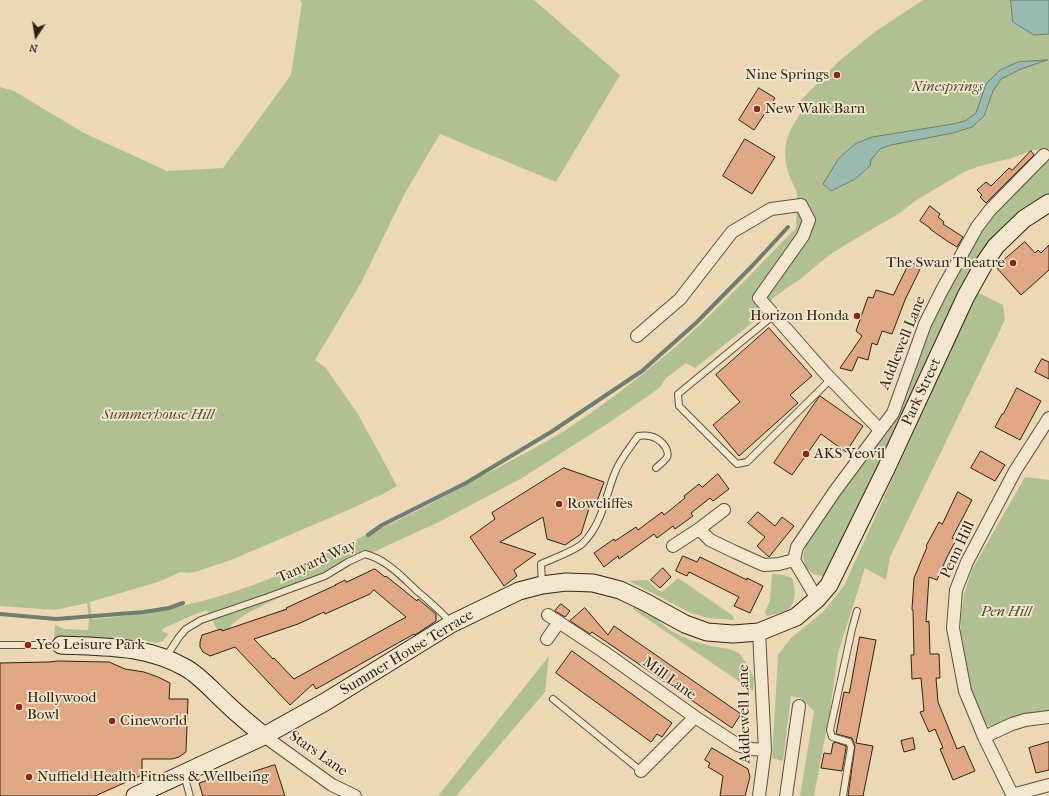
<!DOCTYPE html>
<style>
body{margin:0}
#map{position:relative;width:1049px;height:796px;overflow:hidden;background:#ecd8b5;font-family:"IM FELL French Canon",serif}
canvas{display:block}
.north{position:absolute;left:16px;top:16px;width:40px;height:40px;-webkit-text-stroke:3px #f3e6cf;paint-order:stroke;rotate:192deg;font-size:11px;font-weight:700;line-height:16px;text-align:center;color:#312314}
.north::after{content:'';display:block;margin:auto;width:14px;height:18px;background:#312314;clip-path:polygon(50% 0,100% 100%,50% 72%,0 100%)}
</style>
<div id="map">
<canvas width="1049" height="796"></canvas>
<div class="north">N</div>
</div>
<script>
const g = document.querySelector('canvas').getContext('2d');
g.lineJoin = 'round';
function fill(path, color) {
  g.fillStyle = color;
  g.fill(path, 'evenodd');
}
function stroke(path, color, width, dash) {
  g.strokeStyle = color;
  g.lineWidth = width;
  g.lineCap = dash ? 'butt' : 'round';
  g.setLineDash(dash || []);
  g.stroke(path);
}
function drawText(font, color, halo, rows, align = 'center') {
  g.font = font + ' "IM FELL French Canon",serif';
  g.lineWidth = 3.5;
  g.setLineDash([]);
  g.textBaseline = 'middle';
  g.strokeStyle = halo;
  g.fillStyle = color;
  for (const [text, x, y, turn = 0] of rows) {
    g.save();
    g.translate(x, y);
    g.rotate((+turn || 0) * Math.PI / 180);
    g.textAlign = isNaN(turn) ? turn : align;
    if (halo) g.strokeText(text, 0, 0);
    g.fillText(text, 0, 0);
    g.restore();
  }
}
fill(new Path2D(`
 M300 0H534L620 75 556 182 440 134 405 193 361 283 315 360 326 368 330 374 358 414 397 486 383 494 355 507 231 560 195 572 187 573 181 572 158 582 90 602 92 619C147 615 202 604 253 585 292 571 329 552 366 535 407 517 445 496 484 475 506 463 528 452 549 440 585 418 618 394 650 368 703 326 749 276 796 228 796 220 798 201 797 194 796 189 793 184 791 180 780 150 785 136 802 111L797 107 802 99 839 61 876 31 923 0H1049V149L1033 150 1012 158 980 166 964 172 915 201 900 213 845 245 828 256 803 277 773 298 766 312 695 368 686 363 666 378 660 387 651 394 610 422 522 478 439 522 338 568 246 614 232 624 225 634 221 637 207 610 193 615 164 628 162 631 168 634 163 641 157 643 141 640H122L54 641 55 625 64 629 88 630 89 620 87 603 55 610 0 606V87L14 91 84 133 167 171 223 168 291 75 302 3Z
 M1049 158V196L1003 226 975 262 956 299 828 573 822 576 813 574 805 567 803 556 806 544 895 415 944 292 992 213Z
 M977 292 1003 305 1005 320 890 557 886 580 865 568 838 653 830 711 814 796H800L814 711 801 698 791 696 783 761 772 758 778 655 791 638 823 612 844 586Z
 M1025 477 1049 480V714L994 726H989L982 722 977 712 966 675 961 632V617L964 594 972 570 977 561Z
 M772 574 784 575 792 578C795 587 797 602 789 609 783 613 773 614 767 616L765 613 770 600Z
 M678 578 732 615 734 620 708 618 691 613 629 581 647 580 658 590 662 592Z
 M634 607 656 619 671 631 690 640 711 646 729 649 739 653 748 665 754 678 753 691 633 609Z
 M549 656 545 692 456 796H438Z`), '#b1c092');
const water = new Path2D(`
 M1011 0H1049V34L1034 35 1013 22Z
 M1047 60 1021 69 1001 79 993 91 984 116 972 127 953 133 891 145 880 149 871 160 870 166 855 179 831 191 823 184 839 158 855 144 872 137 953 124 965 121 976 113 986 84 1000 70 1018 62Z`);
fill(water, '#99baae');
stroke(water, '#6f7e70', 1);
stroke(new Path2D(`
 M368 535 382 525 466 483 551 432 642 371 697 322 753 265 788 227
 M0 614 56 619 144 612 169 608 183 603`), '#6f7e70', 4);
const building = new Path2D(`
 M759 88 775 98 754 130 739 120Z
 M745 139 775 157 752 194 723 176Z
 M1031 151 1034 155 986 203 980 197 982 195 977 190 986 182 991 186 1009 168 1012 170Z
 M930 206 940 214 938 217 944 222 943 224 963 237 957 247 947 241 930 229V228L920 221Z
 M1025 242 1035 253 1038 250 1041 253 1049 245V270L1021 295 996 267Z
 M910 262 921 267 905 300 892 334 882 331 877 345 872 343 868 360 858 357 852 371 840 368 862 336 856 331 868 297 873 298 876 290 893 295Z
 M769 328 812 376 790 395 798 403 739 456 713 425 740 402 716 375Z
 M1042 359 1049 362V379L1035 372Z
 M1017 388 1041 401 1020 440 995 427 1002 414H1003Z
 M820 396 863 426 846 452 821 434 792 475 774 463Z
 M981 451 1005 465 995 481 971 468Z
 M564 468 604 482 596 504 591 502 581 534 565 545 547 539 543 517 500 542 536 554 514 570 517 576 504 586 470 537 495 519 492 513Z
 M718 474 729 489 713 501 710 498 691 513 693 516 675 529 673 526 657 538 654 534 619 559 618 556 604 567 594 553 614 539 615 541 636 527 638 530 662 512 664 515 685 498 684 496 699 484 702 487Z
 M958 492 972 500 952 538 956 540 947 557 937 580 929 577 926 622 929 621 930 654H939L940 678H936L938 702 957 749 964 746 975 771 953 780 940 749 943 748 935 729 929 732 920 712 924 711 921 678 912 679 911 655H914L913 610H912L914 578 927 547 926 546 939 522 942 524Z
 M758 512 775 526 782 517 794 526 781 542 769 557 757 546 765 537 748 523Z
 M683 556 697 562 700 557 747 580V578L763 586 750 613 734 606 739 597 689 572 687 576 676 571Z
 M663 568 671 577 660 588 651 580Z
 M375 569 385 577 386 576 417 601 418 599 436 614V621L415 635 414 634 316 689 313 684 290 705 235 647 210 656 203 652 200 647V642L202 635 221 629 222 631 287 609 286 608 336 585H335L345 580 346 582ZM374 590 406 617 294 679 274 658 273 659 254 639 298 624 324 612 325 614 370 594Z
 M561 604 570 611 565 617 555 611Z
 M585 608 608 635 614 626 741 714 732 728 592 632 590 634 570 621Z
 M860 637 876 640 856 743 873 746 863 796H848L855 746 852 738 836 734 844 692 849 693Z
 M572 651 672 723 662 737 657 734 651 742 556 673Z
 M58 661 109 662 125 669 144 672 158 677 170 683 169 699H188L186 752 179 757 172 759H142V775L95 796H0V663L49 662Z
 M913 738 915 749 904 752 901 741Z
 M835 742 846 746V748L842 771 821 768 824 753 831 754 833 743H834Z
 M1049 742V770L1036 773 1029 748Z
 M712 748 748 769 750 777 745 796H720L723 776 708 767 710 763 705 760Z
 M275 765 285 796H203L199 783 224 775 226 780Z`);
fill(building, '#dfa783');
stroke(building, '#312314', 1);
const lane = new Path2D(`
 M774 315 678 394 679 406 737 464 747 462 831 379
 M542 583 541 564C552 559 574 551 582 544 602 525 605 498 614 475 619 460 630 448 638 436 650 434 660 438 666 448 667 451 669 454 667 457 665 461 659 465 656 468
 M0 645H60
 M166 657 179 637 186 629 201 620 268 597 325 576 348 562 365 554C386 559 402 577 417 591 429 601 441 611 451 623
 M553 699 641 771
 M184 775 190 796
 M843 796 851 747 849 742 832 737 830 730 852 629 857 611`);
const street = new Path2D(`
 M637 336 680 299 732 232 771 209 801 205 809 220 803 236 759 298 825 373 880 430
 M699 529 724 510
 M673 546 699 529 710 540 735 552 764 565 779 564 794 560
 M817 599 794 560 797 547 835 491 893 413 925 324 942 290 977 227 990 210 1044 155
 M548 615 604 652 695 717 738 745 751 749 765 750
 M547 639 559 622
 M264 736 332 785 355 796
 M984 737 1012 724 1025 720 1049 717
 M641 771 695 717
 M1012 795 1049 785
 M759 796 765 750 759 632
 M786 796 799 706
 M1013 796 984 737 965 691 953 628 956 590 967 562 1015 471 1049 418`);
const secondary = new Path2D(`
 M61 645C105 647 146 645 186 668 200 676 212 690 225 702 237 714 251 725 264 736
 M135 796 264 736 325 702 451 624 519 591 542 585 566 582 593 583 620 590 645 602 685 624 707 632 733 634 759 632 796 617 817 599 829 585 886 469 966 296 985 262 996 246 1024 219 1049 203`);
stroke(lane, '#60503c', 8);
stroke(street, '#60503c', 14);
stroke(secondary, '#312314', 19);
stroke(lane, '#f3e6cf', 6);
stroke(street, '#f3e6cf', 12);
stroke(secondary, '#f3e6cf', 17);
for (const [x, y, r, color] of [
 [837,75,4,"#8f2418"],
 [757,109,4,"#8f2418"],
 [1013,263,4,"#8f2418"],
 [857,316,4,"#8f2418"],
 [806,454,4,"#8f2418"],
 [559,504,4,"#8f2418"],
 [28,645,4,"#8f2418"],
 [19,707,4,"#8f2418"],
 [112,721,4,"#8f2418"],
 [29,777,4,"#8f2418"]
]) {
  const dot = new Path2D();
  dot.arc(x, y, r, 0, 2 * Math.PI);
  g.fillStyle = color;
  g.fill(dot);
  stroke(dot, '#f3e6cf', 1.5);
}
drawText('15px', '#312314', '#f3e6cf', [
 ["Nine Springs",829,75,"right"],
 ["New Walk Barn",765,109],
 ["The Swan Theatre",1005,263,"right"],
 ["Horizon Honda",849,316,"right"],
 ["AKS Yeovil",814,454],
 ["Rowcliffes",567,504],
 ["Yeo Leisure Park",36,645],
 ["Hollywood",27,698],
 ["Bowl",27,715],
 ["Cineworld",120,721],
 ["Nuffield Health Fitness & Wellbeing",37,777]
], 'left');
drawText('italic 15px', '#514a34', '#f3e6cf', [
 ["Ninesprings",947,87],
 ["Summerhouse Hill",158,415],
 ["Pen Hill",1006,612]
]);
drawText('15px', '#312314', '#f3e6cf', [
 ["Addlewell Lane",903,343,-68],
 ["Park Street",922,392,-65],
 ["Penn Hill",958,550,-65],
 ["Tanyard Way",317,562,-24],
 ["Summer House Terrace",407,653,-31],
 ["Mill Lane",669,679,36],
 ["Addlewell Lane",745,714,-91],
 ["Stars Lane",318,754,35]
]);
</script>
